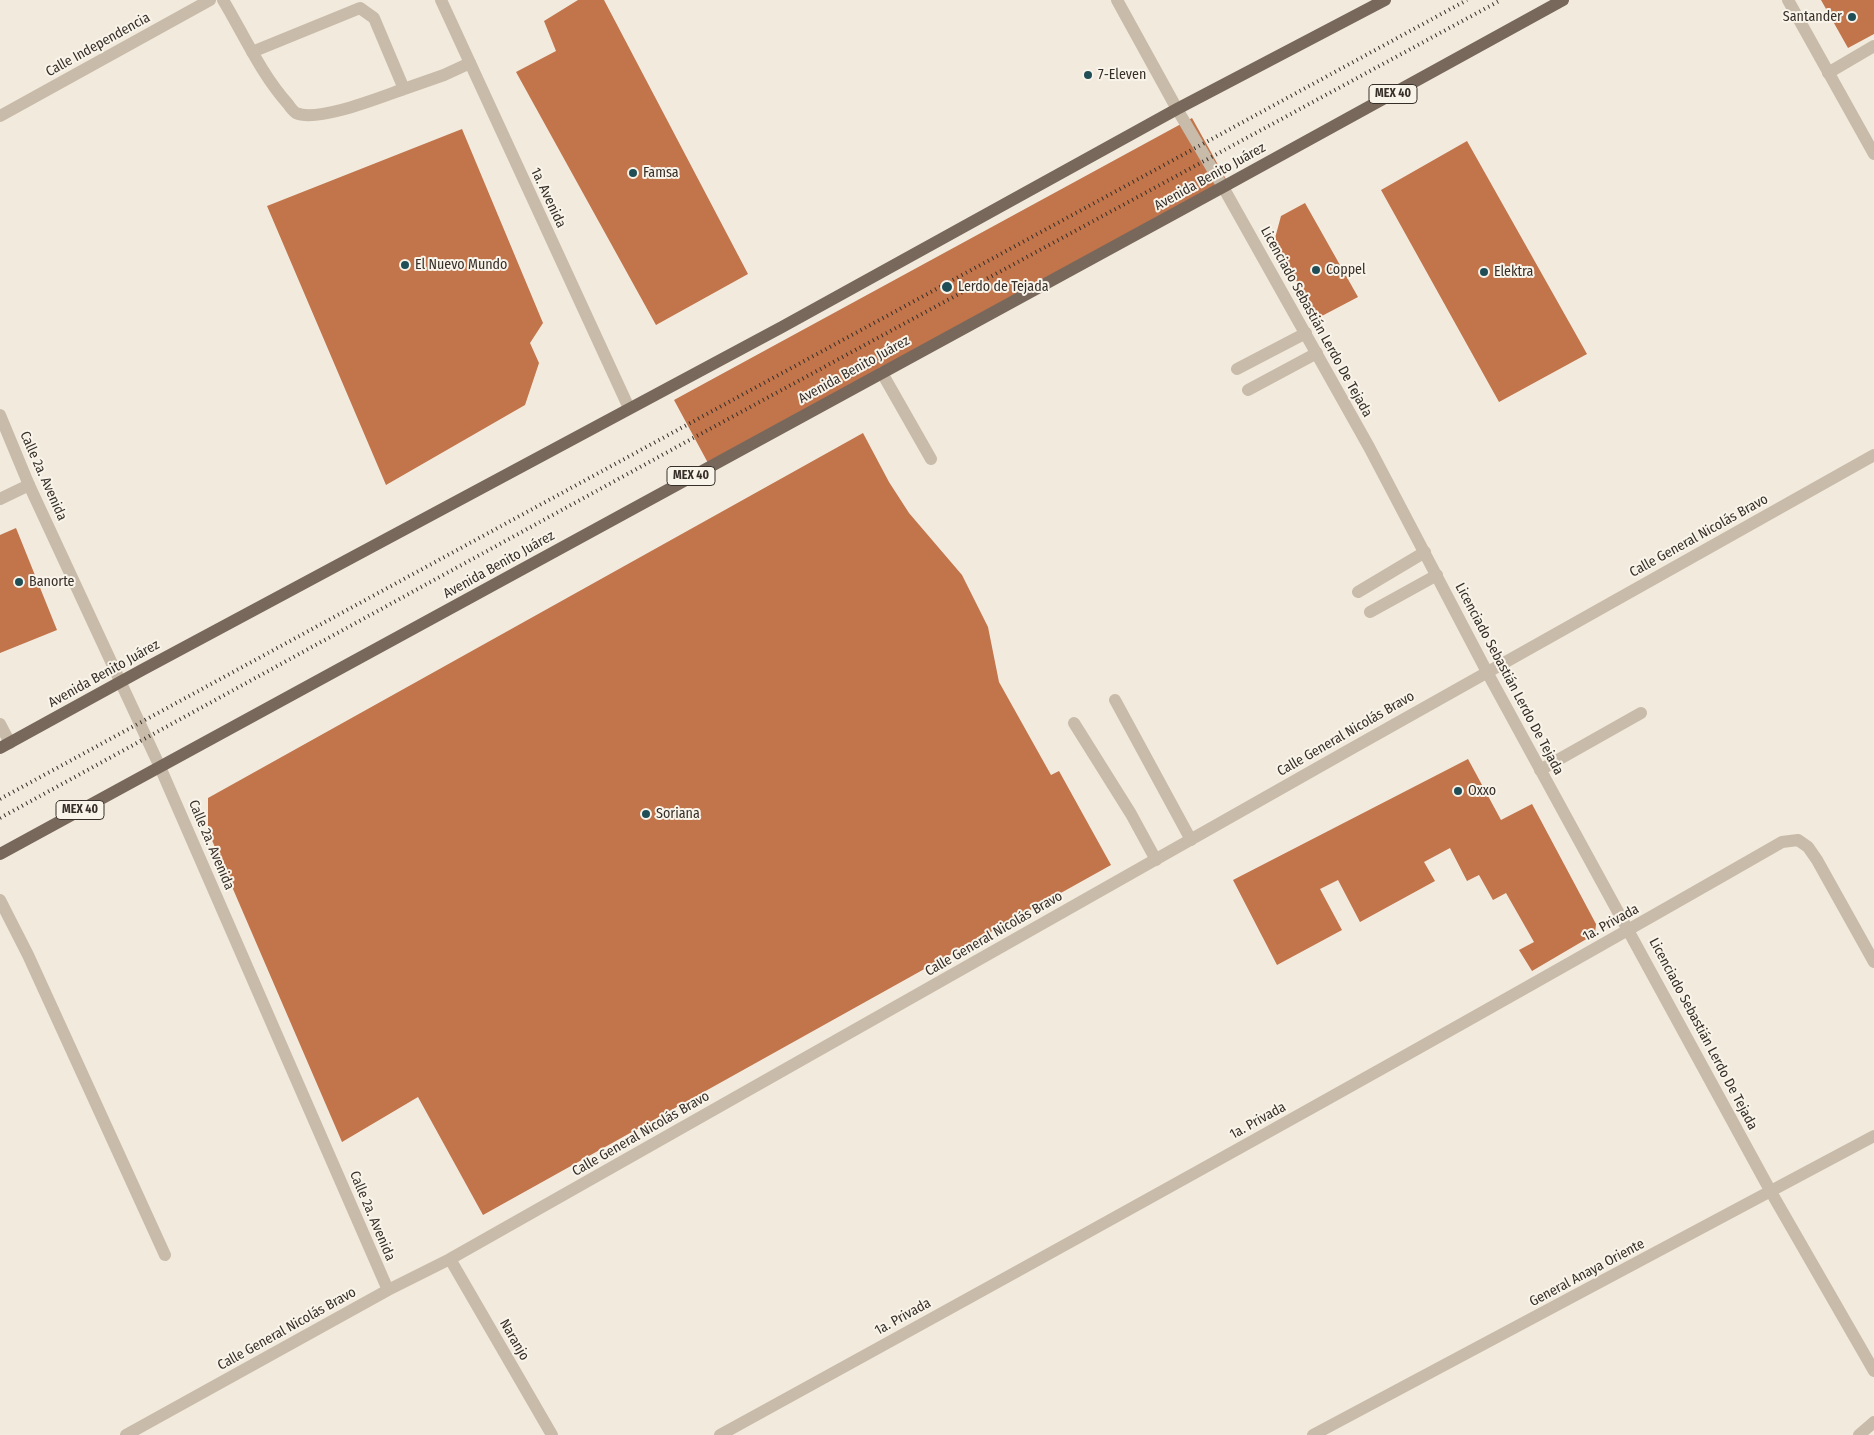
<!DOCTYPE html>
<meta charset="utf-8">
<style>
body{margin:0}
canvas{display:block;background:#f1eadd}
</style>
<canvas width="1874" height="1435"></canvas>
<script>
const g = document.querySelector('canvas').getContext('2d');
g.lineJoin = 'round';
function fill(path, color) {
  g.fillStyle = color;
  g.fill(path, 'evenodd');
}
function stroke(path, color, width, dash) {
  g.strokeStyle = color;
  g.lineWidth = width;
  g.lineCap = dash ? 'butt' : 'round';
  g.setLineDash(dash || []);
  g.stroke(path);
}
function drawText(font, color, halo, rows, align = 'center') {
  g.font = font + ' "Fira Sans Condensed",sans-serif';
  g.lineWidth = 4;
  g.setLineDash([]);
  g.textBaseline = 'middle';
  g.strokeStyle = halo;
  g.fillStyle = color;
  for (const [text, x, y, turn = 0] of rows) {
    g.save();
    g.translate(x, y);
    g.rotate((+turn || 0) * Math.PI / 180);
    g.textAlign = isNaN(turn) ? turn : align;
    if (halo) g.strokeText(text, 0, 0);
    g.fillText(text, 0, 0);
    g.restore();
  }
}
fill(new Path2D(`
 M578 0H604L748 274 656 325 516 72 556 51 544 21Z
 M1821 0H1874V34L1848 48Z
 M1192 118 1227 181 708 463 674 400Z
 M462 129 543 323 530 343 539 363 525 405 386 485 267 206Z
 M1467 141 1587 354 1499 402 1381 190Z
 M1305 203 1358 297 1318 318 1274 242 1281 216Z
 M863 433 889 482 909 513 962 575 988 627 999 682 1051 775 1059 771 1111 865 483 1215 418 1097 342 1142 208 831V798Z
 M16 528 57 630 0 653V535Z
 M1468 759 1501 820 1532 804 1596 924 1595 934 1532 971 1519 950 1534 942 1506 893 1493 900 1479 875 1467 881 1450 848 1424 862 1435 881 1360 922 1338 880 1320 889 1342 930 1277 965 1233 880Z`), '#c2744b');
stroke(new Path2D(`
 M223 0C244 35 261 74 288 104 290 107 293 111 296 113 317 123 381 97 404 89L374 18 360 8 252 52
 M1828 73 1874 46
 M404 89 444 75 470 63
 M1237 369 1306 333
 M882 373 931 459
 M1248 390 1317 353
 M0 499 29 485
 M1358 592 1425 552
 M1370 612 1437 575
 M1115 700 1191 840
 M1074 723 1131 814 1156 860
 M0 724 10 743
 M1540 770 1641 713
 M0 900 28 955 165 1255`), '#c9bba9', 12);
stroke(new Path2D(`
 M441 0 629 408
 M1117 0 1177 109 1223 187 1369 447 1487 672 1771 1192 1874 1371
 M1788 0 1874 154
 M0 116 210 0
 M0 415 29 485 160 767 388 1290
 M450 1259 552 1435
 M126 1435 388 1290 450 1259 1349 750 1874 455
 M720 1435C1075 1240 1430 1044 1782 842L1798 840 1808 847 1817 860 1874 962
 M1313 1435 1874 1136
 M1859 1435 1874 1422`), '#c9bba9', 12);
stroke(new Path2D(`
 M0 748 142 670 782 327 1177 109 1385 0
 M0 854 1223 187 1563 0`), '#78685b', 12);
stroke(new Path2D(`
 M0 799 1467 0
 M0 818 695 437 1501 0`), '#372f29', 4, [1, 4]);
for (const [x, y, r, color] of [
 [1852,17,5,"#204e57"],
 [1088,75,5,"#204e57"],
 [633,173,5,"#204e57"],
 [405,265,5,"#204e57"],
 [1316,270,5,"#204e57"],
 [1484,272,5,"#204e57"],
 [947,287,6,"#204e57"],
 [19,582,5,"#204e57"],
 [1458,791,5,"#204e57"],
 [646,814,5,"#204e57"]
]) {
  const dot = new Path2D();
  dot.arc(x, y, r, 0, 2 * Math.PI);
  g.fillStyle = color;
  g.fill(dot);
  stroke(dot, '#f9f4ea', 2);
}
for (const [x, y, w] of [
 [1393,94,48],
 [691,476,48],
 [80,810,48]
]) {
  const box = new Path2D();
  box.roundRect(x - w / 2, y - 9.5, w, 19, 4);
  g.fillStyle = '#f9f4ea';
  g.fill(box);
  stroke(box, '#372f29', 1);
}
drawText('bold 12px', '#372f29', null, [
 ["MEX 40",1393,94],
 ["MEX 40",691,476],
 ["MEX 40",80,810]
]);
drawText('14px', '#372f29', '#f9f4ea', [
 ["Santander",1842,17,"right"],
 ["7-Eleven",1098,75],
 ["Famsa",643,173],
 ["El Nuevo Mundo",415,265],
 ["Coppel",1326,270],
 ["Elektra",1494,272],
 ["Lerdo de Tejada",958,287],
 ["Banorte",29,582],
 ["Oxxo",1468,791],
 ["Soriana",656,814]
], 'left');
drawText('14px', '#372f29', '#f9f4ea', [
 ["Calle Independencia",98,45,-29],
 ["Avenida Benito Juárez",1210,177,-29],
 ["1a. Avenida",548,198,65],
 ["Licenciado Sebastián Lerdo De Tejada",1316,322,61],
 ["Avenida Benito Juárez",854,370,-29],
 ["Calle 2a. Avenida",43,476,66],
 ["Calle General Nicolás Bravo",1699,536,-29],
 ["Avenida Benito Juárez",499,565,-29],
 ["Avenida Benito Juárez",104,674,-29],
 ["Licenciado Sebastián Lerdo De Tejada",1509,679,62],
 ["Calle General Nicolás Bravo",1346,734,-30],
 ["Calle 2a. Avenida",211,845,67],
 ["1a. Privada",1611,923,-29],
 ["Calle General Nicolás Bravo",994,934,-30],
 ["Licenciado Sebastián Lerdo De Tejada",1703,1034,62],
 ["1a. Privada",1258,1121,-29],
 ["Calle General Nicolás Bravo",641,1134,-30],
 ["Calle 2a. Avenida",372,1216,67],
 ["General Anaya Oriente",1587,1273,-28],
 ["1a. Privada",903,1317,-29],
 ["Calle General Nicolás Bravo",287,1329,-29],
 ["Naranjo",514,1340,60]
]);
</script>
